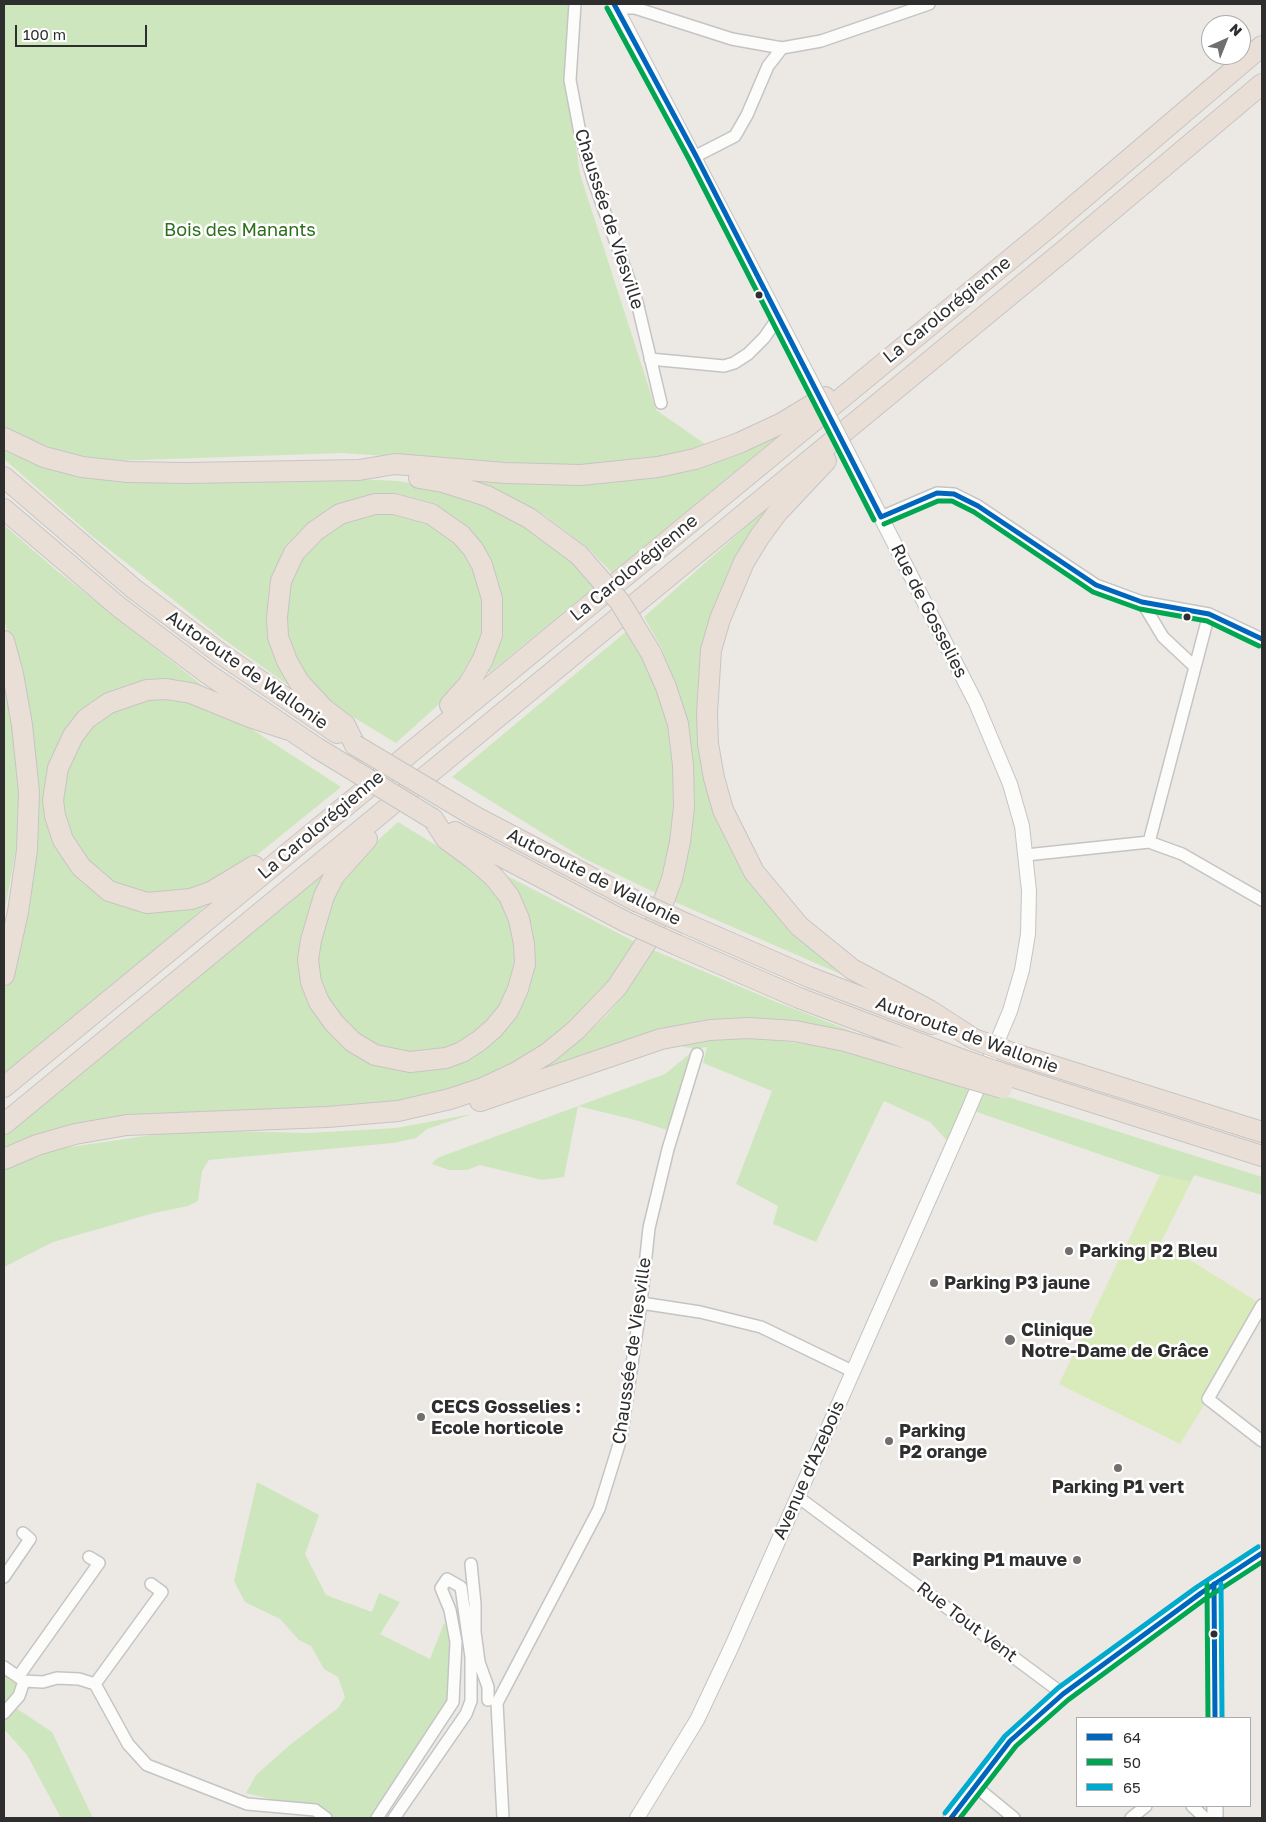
<!DOCTYPE html>
<html>
<head>
<meta charset="utf-8">
<style>
	body { margin:0 }
	#map { position:relative; width:1266px; height:1822px; overflow:hidden; background:#ece8e4; font-family:"Golos Text",sans-serif }
	canvas { display:block }
	.frame { position:absolute; inset:0; border:5px solid #2e2e2e; pointer-events:none }
	.legend { position:absolute; left:1076px; top:1717px; width:175px; height:90px; box-sizing:border-box; background:#fff; border:1px solid #ababab; margin:0; padding:6px 9px; list-style:none; font-size:15px; color:#2e2e2e }
	.legend li { display:flex; align-items:center; gap:10px; height:25px }
	.legend b { width:25px; border:1px solid #ababab }
	.north { position:absolute; left:1201px; top:15px; width:50px; height:50px; box-sizing:border-box; background:#fff; border:1px solid #ababab; border-radius:50%; rotate:44deg; font-size:14px; font-weight:700; line-height:20px; text-align:center; color:#2e2e2e }
	.north::after { content:''; display:block; margin:auto; width:18px; height:22px; background:#706f6e; clip-path:polygon(50% 0,100% 100%,50% 72%,0 100%) }
	.scale { position:absolute; left:15px; top:25px; width:132px; height:22px; box-sizing:border-box; border:2px solid #2e2e2e; border-top:0; padding-left:6px; font-size:15px; line-height:18px; white-space:nowrap; color:#2e2e2e; -webkit-text-stroke:4px #fff; paint-order:stroke }
</style>
</head>
<body>
<div id="map">
<canvas width="1266" height="1822"></canvas>
<div class="frame"></div>
<ul class="legend">
<li><b style="height:6px;background:#0065bd"></b>64</li>
<li><b style="height:6px;background:#00a651"></b>50</li>
<li><b style="height:6px;background:#00a9ce"></b>65</li>
</ul>
<div class="north">N</div>
<div class="scale">100 m</div>
</div>
<script>
const c = document.querySelector('canvas').getContext('2d');
c.lineJoin = 'round';
function fill(path, color) {
  c.fillStyle = color;
  c.fill(path, 'evenodd');
}
function toPath(rows) {
  const path = new Path2D();
  for (const r of rows) {
    path.moveTo(r[0], r[1]);
    for (let i = 2; i < r.length; i += 2) path.lineTo(r[i], r[i + 1]);
  }
  return path;
}
function trace(path, color, width, dash) {
  c.strokeStyle = color;
  c.lineWidth = width;
  c.lineCap = dash ? 'butt' : 'round';
  c.setLineDash(dash || []);
  c.stroke(path);
}
function drawText(font, color, halo, rows, align = 'center') {
  c.font = font + ' "Golos Text",sans-serif';
  c.lineWidth = 5;
  c.setLineDash([]);
  c.textBaseline = 'middle';
  c.strokeStyle = halo;
  c.fillStyle = color;
  for (const [text, x, y, turn = 0] of rows) {
    c.save();
    c.translate(x, y);
    c.rotate((+turn || 0) * Math.PI / 180);
    c.textAlign = isNaN(turn) ? turn : align;
    if (halo) c.strokeText(text, 0, 0);
    c.fillText(text, 0, 0);
    c.restore();
  }
}
const green = toPath([
	[4,4,570,4,566,75,580,174,656,410,708,446,679,455,589,467,537,467,343,453,112,461,65,453,14,433,4,426],
	[790,431,762,449,612,573,589,549,543,514,514,498,456,475,568,480],
	[4,445,48,465,399,481,442,490,483,503,552,541,596,586,489,673,487,670,497,642,502,617,501,596,458,521,356,501,274,582,301,694,219,636,92,536,4,459],
	[774,502,702,686,740,855,882,992,675,902,691,837,694,800,687,728,680,695,661,647,644,617],
	[381,511,406,513,442,528,475,564,487,617,480,652,447,697,396,743,338,708,312,684,297,662,287,640,285,593,300,557,333,525],
	[4,525,56,570,212,693,95,706,49,810,100,891,217,896,164,943,4,1074,4,991,28,896,11,642,4,620],
	[628,630,653,671,670,728,677,807,660,895,583,858,452,777],
	[4,681,18,756,19,791,18,839,4,914],
	[161,696,196,701,230,715,341,787,252,859,219,881,168,897,122,889,87,866,65,829,60,780,79,738,111,708],
	[398,822,437,846,448,850,478,873,498,895,508,913,515,938,513,979,494,1014,481,1029,464,1040,440,1050,413,1053,386,1049,360,1037,331,1007,322,991,317,952,337,886,364,853],
	[488,866,639,944,585,1014,506,1071,413,1101,292,1111,4,1150,4,1136,324,873,328,877,305,974,367,1056,473,1051,529,958],
	[653,950,774,1001,905,1052,766,1022,525,1080,578,1042,607,1015,626,992],
	[735,1035,869,1052,942,1073,959,1087,973,1089,950,1144,930,1122,884,1101,816,1242,773,1224,778,1206,736,1184,772,1091,703,1063,707,1047,695,1049,676,1045],
	[693,1051,667,1130,639,1121,578,1106,564,1177,542,1180,480,1165,467,1170,449,1170,432,1164,437,1158,665,1074],
	[982,1092,1002,1095,1262,1177,1262,1195,1194,1175,1191,1182,1160,1175,971,1110],
	[472,1114,427,1129,416,1138,393,1143,209,1160,202,1171,198,1201,188,1206,154,1213,53,1242,4,1267,4,1170,57,1149,186,1130,308,1133,396,1128],
	[257,1482,319,1515,305,1554,326,1595,372,1612,379,1593,400,1602,380,1634,430,1659,444,1623,454,1634,450,1707,370,1818,327,1818,315,1810,246,1793,256,1775,291,1744,338,1708,345,1697,338,1677,324,1669,311,1646,299,1640,280,1619,245,1602,234,1581],
	[4,1668,24,1681,16,1708,52,1732,93,1818,61,1818,27,1755,4,1729]
]);
const pitch = toPath([
	[1160,1175,1191,1182,1161,1242,1259,1303,1208,1399,1180,1444,1059,1384]
]);
const minor = toPath([
	[575,4,570,80,580,133,593,179,637,302,661,403],
	[617,8,635,8,732,39,782,48,821,41,929,4],
	[696,156,735,136,747,115,768,66,782,48],
	[650,359,724,366,734,363,748,354,764,338,778,318],
	[881,517,937,493,954,494,978,506,1096,585,1142,602,1209,614,1262,639],
	[1142,602,1163,637,1195,667],
	[1149,842,1209,614],
	[1026,855,1149,842,1182,854,1262,900],
	[641,1303,700,1312,761,1327,852,1371],
	[1262,1305,1208,1399,1262,1441],
	[798,1497,1063,1694],
	[471,1564,475,1604,475,1632,479,1662,488,1687,488,1700],
	[4,1577,30,1539,23,1533],
	[4,1667,24,1681,43,1682,57,1678,79,1679,95,1684],
	[18,1677,99,1563,89,1557],
	[95,1684,128,1744,147,1765,247,1804,315,1810,326,1818],
	[95,1684,162,1592,151,1584],
	[497,1703,599,1509,621,1438,641,1303,649,1228,668,1149,697,1054],
	[497,1703,503,1818],
	[4,1713,19,1696,24,1681],
	[975,1786,1014,1818],
	[1192,1806,1205,1818],
	[377,1818,453,1702,456,1642,450,1610,441,1588,447,1579,461,1587,471,1657,471,1701,466,1714,394,1818],
	[1131,1818,1146,1806]
]);
const tertiary = toPath([
	[614,4,804,368],
	[637,1818,697,1720,731,1648,968,1111,1010,1011,1022,970,1028,934,1029,891,1022,826,1010,784,976,703,868,492]
]);
const secondary = toPath([
	[1214,1584,1215,1718],
	[1215,1806,1215,1818],
	[951,1818,1010,1741,1063,1694,1201,1593,1262,1553]
]);
const motorway = toPath([
	[4,438,44,457,82,467,128,472,186,473,359,470,395,464,505,473,581,475,658,467,695,459,739,443,782,423,825,397],
	[826,461,777,513,760,536,744,562,720,619,711,650,707,713,708,744,714,778,723,810,754,872,799,926,852,969,929,1010,974,1039],
	[4,477,134,589,221,654,337,733],
	[419,478,443,482,487,496,529,518,579,555],
	[4,509,119,607,208,674,317,748],
	[4,641,13,674,22,725,29,792,27,850,18,912,4,975],
	[355,745,345,725,324,709,299,682,287,661,278,637,277,617,281,581,294,553,315,531,340,514,375,504,394,504,431,514,461,535,473,549,482,565,492,599,492,635,483,659,469,684,450,705],
	[474,816,636,901],
	[455,832,626,922],
	[367,839,334,876,324,896,311,940,308,960,311,982,319,1002,334,1023,353,1042,375,1055,410,1062,446,1058,462,1052,479,1041,494,1028,508,1011,518,989,525,964,524,944,519,919,509,896,494,877,472,858,446,839,433,819],
	[254,866,211,892,191,899,147,903,109,891,81,867,63,840,55,816,53,800,58,768,73,736,86,719,109,703,147,690,166,689,191,693,250,717,286,729],
	[687,924,809,977,932,1024],
	[677,945,799,998,966,1061],
	[1015,1054,1262,1132],
	[1007,1075,1262,1156],
	[4,1087,1047,229,1262,46],
	[480,1101,661,1039,710,1030,748,1028,795,1031,845,1041,961,1076],
	[4,1124,1067,248,1262,84],
	[4,1159,37,1145,75,1134,127,1125,327,1117,398,1111,450,1099,483,1088,517,1072,548,1053,576,1030,617,987,651,935,672,879,680,842,684,807,683,765,678,724,666,687,651,653]
]);
const tertiaryBridge = toPath([
	[804,368,868,492]
]);
const motorwayBridge = toPath([
	[579,555,620,602,651,653],
	[355,745,474,816],
	[317,748,433,819],
	[636,901,687,924],
	[626,922,677,945],
	[974,1039,1015,1054],
	[966,1061,1007,1075],
	[961,1076,1002,1088]
]);
const bus1 = toPath([
	[614,4,696,156,881,517],
	[881,517,937,493,954,494,978,506,1096,585,1142,602,1209,614,1262,639],
	[1214,1584,1215,1718],
	[951,1818,1010,1741,1063,1694,1201,1593,1262,1553]
]);
const bus2 = toPath([
	[607,8,689,159,874,520],
	[884,524,938,501,952,501,974,512,1093,592,1140,609,1207,621,1259,646],
	[1207,1584,1208,1718],
	[960,1818,1016,1746,1068,1700,1205,1599,1262,1562]
]);
const bus3 = toPath([
	[1221,1584,1222,1718],
	[945,1813,1005,1736,1058,1688,1197,1587,1258,1547]
]);
const markers = [
	[759,295,4.5,"#2e2e2e"],
	[1187,617,4.5,"#2e2e2e"],
	[1069,1251,5,"#706f6e"],
	[934,1283,5,"#706f6e"],
	[1010,1340,6,"#706f6e"],
	[421,1417,5,"#706f6e"],
	[889,1441,5,"#706f6e"],
	[1118,1468,5,"#706f6e"],
	[1077,1560,5,"#706f6e"],
	[1214,1634,4.5,"#2e2e2e"]
];
const streetNames = [
	["Chaussée de Viesville",609,219,72],
	["La Carolorégienne",947,310,-39],
	["La Carolorégienne",634,568,-39],
	["Rue de Gosselies",929,611,63],
	["Autoroute de Wallonie",247,670,35],
	["La Carolorégienne",321,825,-40],
	["Autoroute de Wallonie",594,877,27],
	["Autoroute de Wallonie",967,1035,20],
	["Chaussée de Viesville",632,1351,-82],
	["Avenue d'Azebois",809,1470,-66],
	["Rue Tout Vent",967,1622,37]
];
const parkNames = [
	["Bois des Manants",240,230]
];
const poiNames = [
	["Parking P2 Bleu",1079,1251],
	["Parking P3 jaune",944,1283],
	["Clinique",1021,1330],
	["Notre-Dame de Grâce",1021,1351],
	["CECS Gosselies :",431,1407],
	["Ecole horticole",431,1428],
	["Parking",899,1431],
	["P2 orange",899,1452],
	["Parking P1 vert",1118,1487,"center"],
	["Parking P1 mauve",1067,1560,"right"]
];
fill(green, '#cee6be');
fill(pitch, '#d9eabb');
trace(minor, '#c5c4c5', 14);
trace(tertiary, '#c5c4c5', 16);
trace(secondary, '#c5c4c5', 18);
trace(motorway, '#c6c5c4', 22);
trace(minor, '#fcfcfb', 11);
trace(tertiary, '#fcfcfb', 14);
trace(secondary, '#fcfcfb', 15);
trace(motorway, '#eadfd6', 20);
trace(tertiaryBridge, '#c5c4c5', 16, []);
trace(motorwayBridge, '#c6c5c4', 22, []);
trace(tertiaryBridge, '#fcfcfb', 14);
trace(motorwayBridge, '#eadfd6', 20);
trace(bus1, '#0065bd', 5);
trace(bus2, '#00a651', 5);
trace(bus3, '#00a9ce', 5);
for (const [x, y, r, color] of markers) {
  const dot = new Path2D();
  dot.arc(x, y, r, 0, 2 * Math.PI);
  c.fillStyle = color;
  c.fill(dot);
  trace(dot, '#fff', 2);
}
drawText('18px', '#2e2e2e', '#fff', streetNames);
drawText('18px', '#2c6e1b', '#fff', parkNames);
drawText('bold 18px', '#2e2e2e', '#fff', poiNames, 'left');
</script>
</body>
</html>
